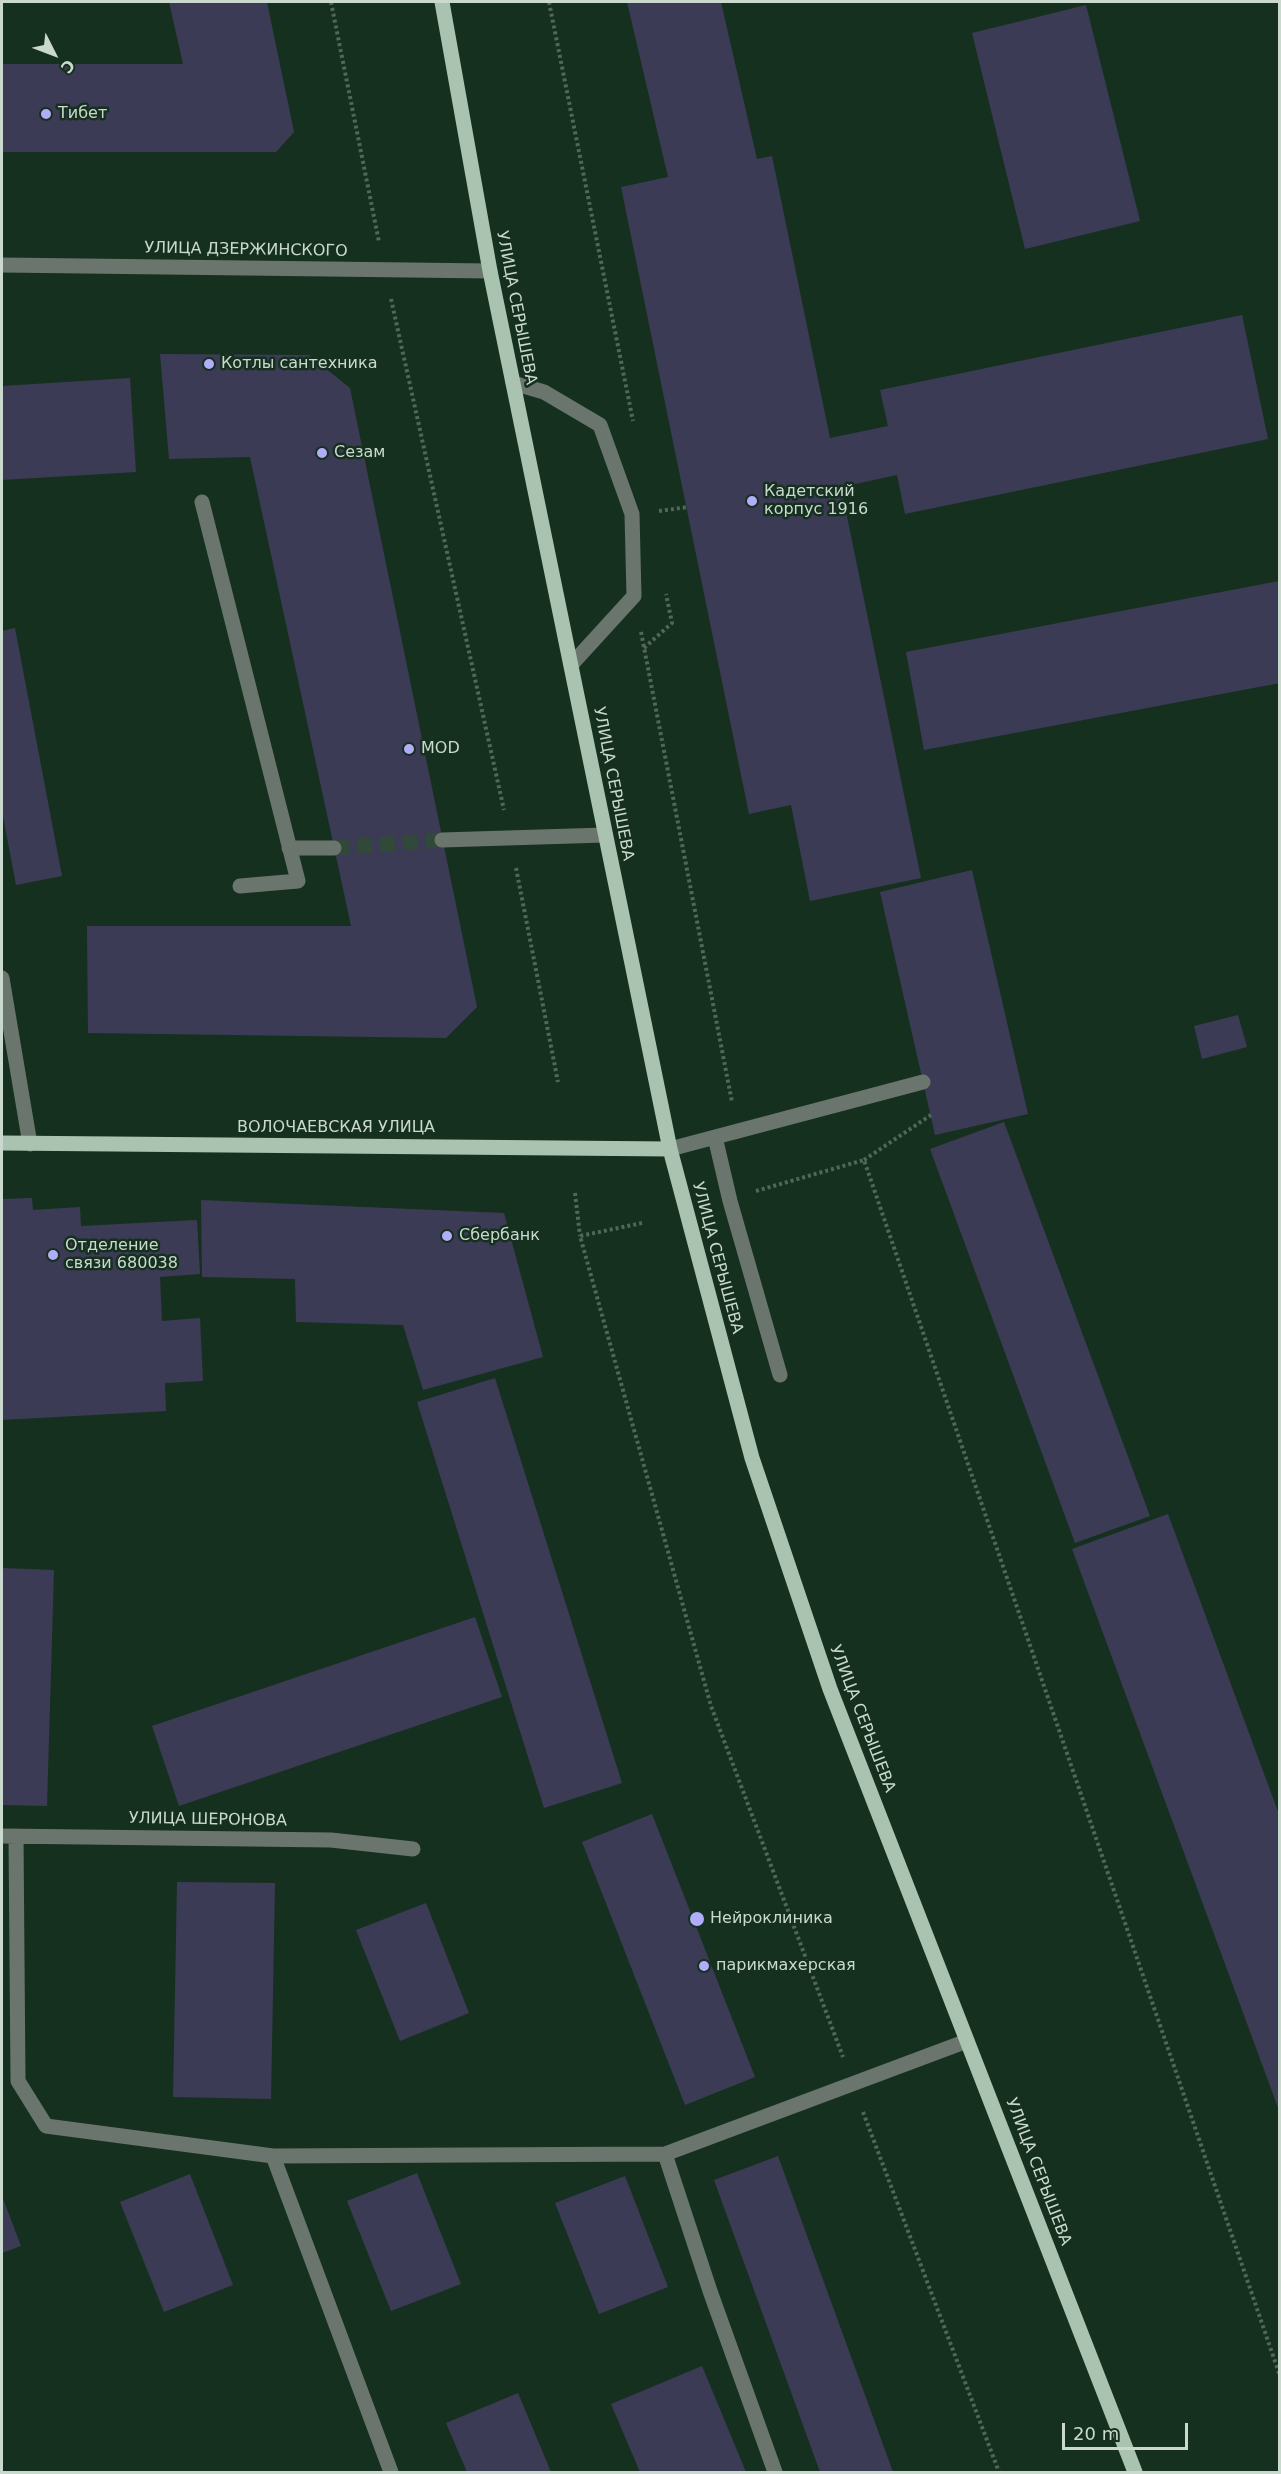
<!DOCTYPE html>
<html>
<head>
<meta charset="utf-8">
<style>
	body { margin:0 }
	#map { position:relative; width:1281px; height:2474px; overflow:hidden; background:#16301f; font-family:"DejaVu Sans",sans-serif }
	canvas { display:block }
	.frame { position:absolute; inset:0; border:3px solid #cad9ce; pointer-events:none }
	.north { position:absolute; left:24px; top:24px; width:60px; height:60px; -webkit-text-stroke:4px #16301f; paint-order:stroke; rotate:132deg; font-size:16px; font-weight:700; line-height:24px; text-align:center; color:#cad9ce }
	.north::after { content:''; display:block; margin:auto; width:21px; height:27px; background:#cad9ce; clip-path:polygon(50% 0,100% 100%,50% 72%,0 100%) }
	.scale { position:absolute; left:1062px; top:2423px; width:126px; height:27px; box-sizing:border-box; border:3px solid #cad9ce; border-top:0; padding-left:8px; font-size:18px; line-height:21px; white-space:nowrap; color:#cad9ce; -webkit-text-stroke:4px #16301f; paint-order:stroke }
</style>
</head>
<body>
<div id="map">
<canvas width="1281" height="2474"></canvas>
<div class="frame"></div>
<div class="north">С</div>
<div class="scale">20 m</div>
</div>
<script>
const c = document.querySelector('canvas').getContext('2d');
c.lineJoin = 'round';
function fill(path, color) {
  c.fillStyle = color;
  c.fill(path, 'evenodd');
}
function toPath(rows) {
  const path = new Path2D();
  for (const r of rows) {
    path.moveTo(r[0], r[1]);
    for (let i = 2; i < r.length; i += 2) path.lineTo(r[i], r[i + 1]);
  }
  return path;
}
function trace(path, color, width, dash) {
  c.strokeStyle = color;
  c.lineWidth = width;
  c.lineCap = dash ? 'butt' : 'round';
  c.setLineDash(dash || []);
  c.stroke(path);
}
function drawText(font, color, halo, rows, align = 'center') {
  c.font = font + ' "DejaVu Sans",sans-serif';
  c.lineWidth = 5;
  c.setLineDash([]);
  c.textBaseline = 'middle';
  c.strokeStyle = halo;
  c.fillStyle = color;
  for (const [text, x, y, turn = 0] of rows) {
    c.save();
    c.translate(x, y);
    c.rotate((+turn || 0) * Math.PI / 180);
    c.textAlign = isNaN(turn) ? turn : align;
    if (halo) c.strokeText(text, 0, 0);
    c.fillText(text, 0, 0);
    c.restore();
  }
}
const building = toPath([
	[169,2,267,2,294,132,276,152,2,152,2,64,183,64],
	[627,2,721,2,757,159,772,156,830,438,888,426,880,390,1242,315,1268,439,905,514,897,475,841,487,921,878,810,901,791,805,749,814,621,187,668,177],
	[1086,5,1140,221,1025,249,972,33],
	[160,354,309,355,350,388,477,1007,446,1038,88,1033,87,926,351,926,250,457,169,459],
	[130,378,136,472,2,480,2,386],
	[1279,581,1280,683,924,750,906,652],
	[15,628,62,876,16,885,2,811,2,631],
	[972,870,1028,1114,935,1135,880,892],
	[1238,1015,1247,1047,1202,1059,1194,1026],
	[1004,1122,1150,1516,1075,1543,930,1149],
	[32,1198,33,1210,80,1207,81,1226,197,1220,200,1274,160,1277,162,1321,200,1318,203,1381,165,1383,166,1411,2,1420,2,1199],
	[201,1200,504,1213,543,1357,423,1390,403,1325,296,1322,295,1279,202,1277],
	[495,1378,622,1783,544,1808,417,1402],
	[1168,1514,1280,1817,1280,2113,1072,1549],
	[2,1568,54,1570,47,1806,2,1805],
	[475,1617,502,1697,179,1806,152,1726],
	[652,1814,755,2077,685,2105,582,1842],
	[177,1882,275,1883,271,2099,173,2097],
	[426,1903,469,2013,400,2041,356,1930],
	[778,2156,893,2472,820,2472,714,2180],
	[417,2173,461,2284,391,2311,347,2201],
	[190,2174,233,2285,164,2312,120,2202],
	[625,2176,668,2287,599,2314,555,2203],
	[2,2196,21,2246,2,2253],
	[702,2366,746,2472,640,2472,611,2404],
	[518,2393,551,2472,467,2472,446,2423]
]);
const minorTunnel = toPath([
	[334,848,442,840]
]);
const path = toPath([
	[331,2,379,242],
	[549,2,633,421],
	[391,299,504,810],
	[659,511,688,507],
	[641,632,732,1102],
	[644,648,672,623,666,594],
	[516,868,558,1082],
	[864,1160,931,1115],
	[756,1191,864,1160,1280,2376],
	[575,1193,580,1236],
	[642,1223,580,1236,711,1706,843,2057],
	[863,2112,999,2472]
]);
const minor = toPath([
	[2,265,490,271],
	[513,383,544,392,600,425,632,514,634,596,571,665],
	[202,502,298,881,240,886],
	[442,840,605,835],
	[289,848,334,848],
	[2,978,30,1144],
	[715,1137,730,1201,780,1375],
	[670,1149,923,1082],
	[2,1836,331,1840,413,1849],
	[16,1836,18,2081,46,2126,273,2156],
	[391,2472,273,2156,665,2154],
	[775,2472,710,2291,665,2154,967,2041]
]);
const major = toPath([
	[442,2,490,271,670,1149,752,1458,830,1689,1135,2472],
	[2,1143,670,1149]
]);
const markers = [
	[46,114,6,"#b1adfa"],
	[209,364,6,"#b1adfa"],
	[322,453,6,"#b1adfa"],
	[752,501,6,"#b1adfa"],
	[409,749,6,"#b1adfa"],
	[447,1236,6,"#b1adfa"],
	[53,1255,6,"#b1adfa"],
	[697,1919,8,"#b1adfa"],
	[704,1966,6,"#b1adfa"]
];
const poiNames = [
	["Тибет",58,114],
	["Котлы сантехника",221,364],
	["Сезам",334,453],
	["Кадетский",764,492],
	["корпус 1916",764,510],
	["MOD",421,749],
	["Сбербанк",459,1236],
	["Отделение",65,1246],
	["связи 680038",65,1264],
	["Нейроклиника",710,1919],
	["парикмахерская",716,1966]
];
const streetNames = [
	["УЛИЦА ДЗЕРЖИНСКОГО",246,250,1],
	["УЛИЦА СЕРЫШЕВА",516,308,79],
	["УЛИЦА СЕРЫШЕВА",613,784,79],
	["ВОЛОЧАЕВСКАЯ УЛИЦА",336,1128],
	["УЛИЦА СЕРЫШЕВА",717,1258,75],
	["УЛИЦА СЕРЫШЕВА",862,1719,69],
	["УЛИЦА ШЕРОНОВА",208,1820,1],
	["УЛИЦА СЕРЫШЕВА",1038,2172,69]
];
fill(building, '#3c3b55');
trace(minorTunnel, '#314939', 15, [15, 8]);
trace(path, '#516758', 4, [3, 3]);
trace(minor, '#6a766d', 15);
trace(major, '#aac3b0', 15);
for (const [x, y, r, color] of markers) {
  const dot = new Path2D();
  dot.arc(x, y, r, 0, 2 * Math.PI);
  c.fillStyle = color;
  c.fill(dot);
  trace(dot, '#16301f', 2);
}
drawText('16px', '#cad9ce', '#16301f', poiNames, 'left');
drawText('16px', '#cad9ce', '#16301f', streetNames);
</script>
</body>
</html>
